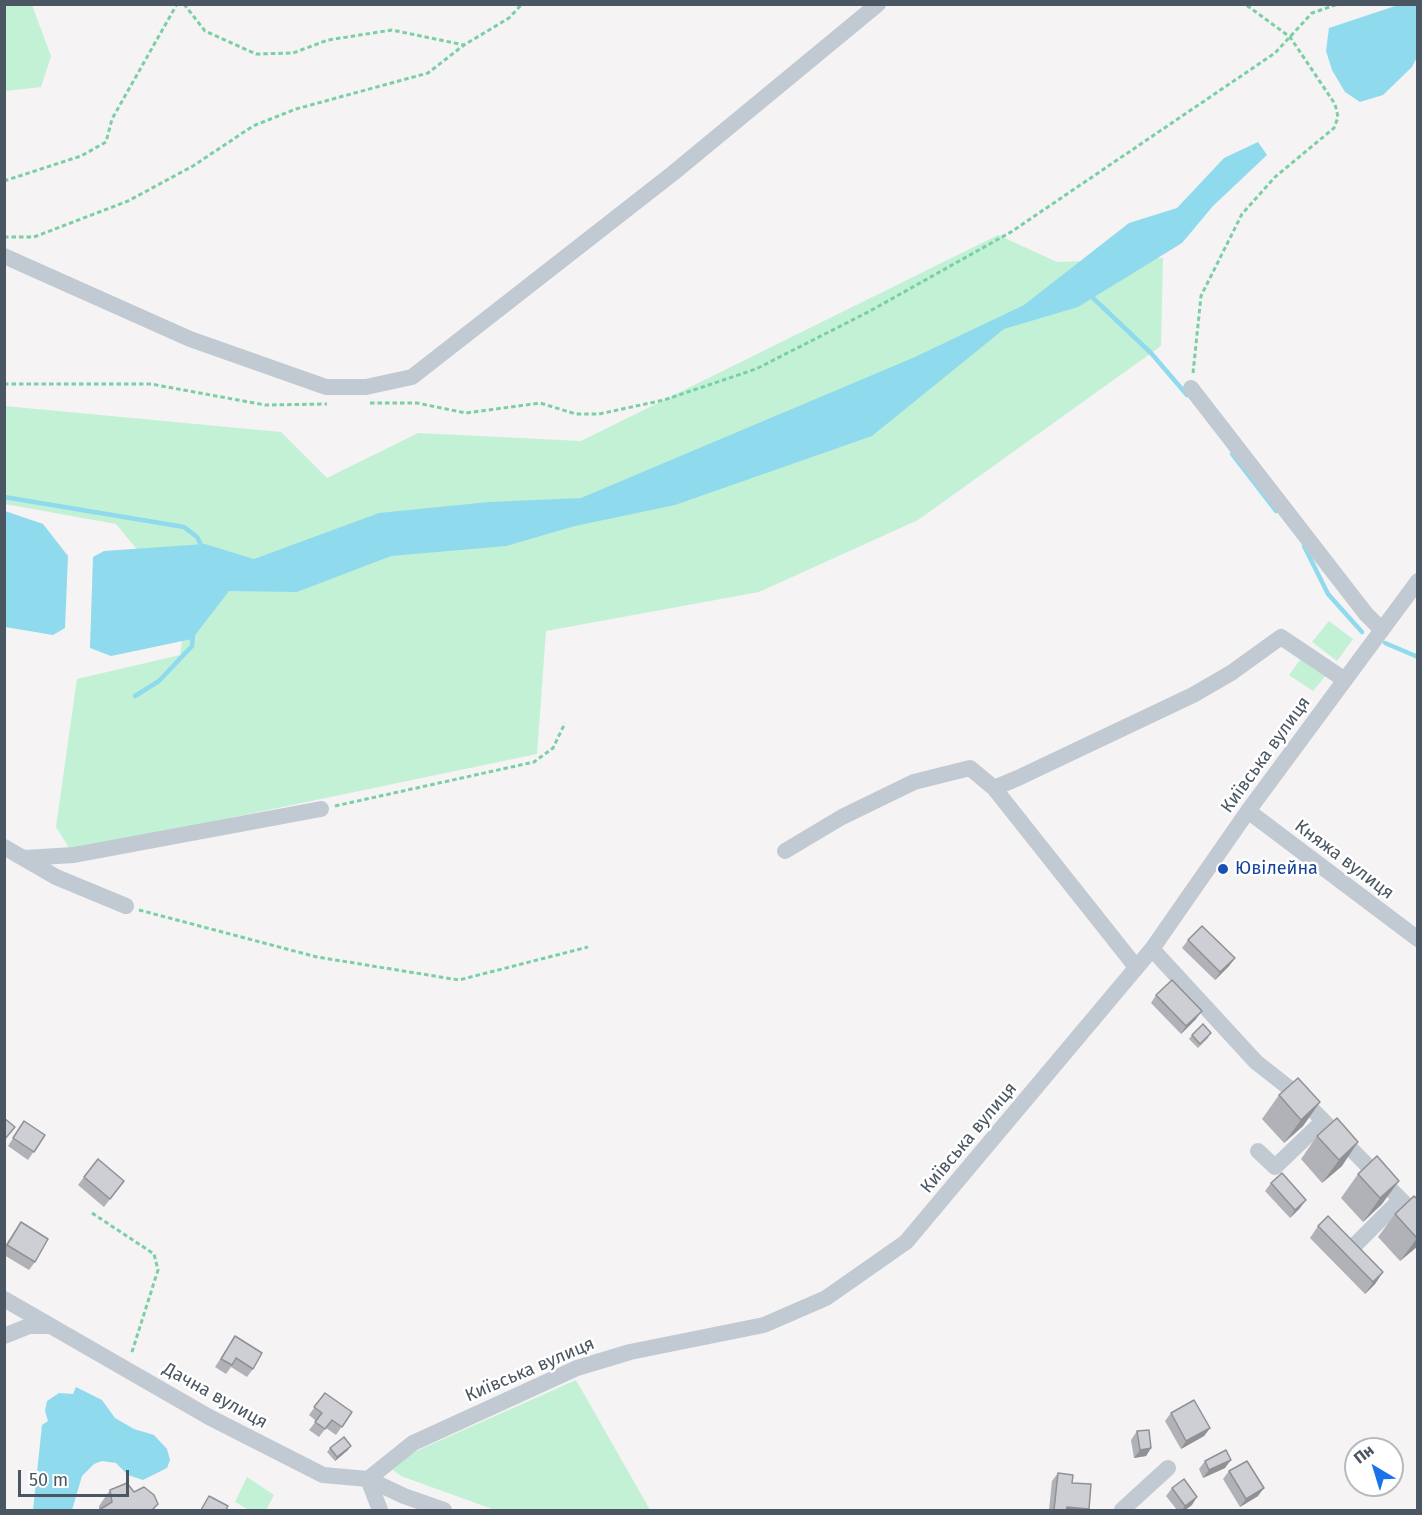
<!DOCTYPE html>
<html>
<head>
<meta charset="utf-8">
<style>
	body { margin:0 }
	#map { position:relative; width:1422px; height:1515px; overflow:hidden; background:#f5f3f3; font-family:"Fira Sans",sans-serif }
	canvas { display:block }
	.frame { position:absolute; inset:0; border:6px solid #4a5661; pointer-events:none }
	.north { position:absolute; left:1344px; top:1437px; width:60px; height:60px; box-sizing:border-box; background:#fff; border:2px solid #b7bbc0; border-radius:50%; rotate:322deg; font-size:16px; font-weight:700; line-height:24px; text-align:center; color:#4a5661 }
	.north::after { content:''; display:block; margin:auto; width:21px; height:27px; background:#1a73e8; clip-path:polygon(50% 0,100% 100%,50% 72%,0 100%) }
	.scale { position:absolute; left:18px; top:1470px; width:111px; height:27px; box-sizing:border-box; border:3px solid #4a5661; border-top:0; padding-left:8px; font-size:18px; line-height:21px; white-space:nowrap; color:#4a5661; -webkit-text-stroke:4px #fff; paint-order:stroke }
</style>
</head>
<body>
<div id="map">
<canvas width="1422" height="1515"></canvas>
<div class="frame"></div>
<div class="north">Пн</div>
<div class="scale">50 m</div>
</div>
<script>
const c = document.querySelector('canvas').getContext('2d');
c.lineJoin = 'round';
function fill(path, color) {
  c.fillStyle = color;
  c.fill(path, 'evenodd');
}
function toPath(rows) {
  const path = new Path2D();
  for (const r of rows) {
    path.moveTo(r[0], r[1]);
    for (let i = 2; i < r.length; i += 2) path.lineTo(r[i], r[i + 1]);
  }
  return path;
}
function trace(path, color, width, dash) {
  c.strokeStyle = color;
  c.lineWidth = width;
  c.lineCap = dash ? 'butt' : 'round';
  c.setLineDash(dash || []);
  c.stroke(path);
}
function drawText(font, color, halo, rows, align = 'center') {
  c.font = font + ' "Fira Sans",sans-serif';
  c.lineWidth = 5;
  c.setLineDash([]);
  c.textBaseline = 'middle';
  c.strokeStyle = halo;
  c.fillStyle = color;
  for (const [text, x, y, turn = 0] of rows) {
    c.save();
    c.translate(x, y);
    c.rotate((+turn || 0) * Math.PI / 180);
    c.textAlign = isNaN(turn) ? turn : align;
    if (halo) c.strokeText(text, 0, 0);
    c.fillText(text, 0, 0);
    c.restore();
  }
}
const green = toPath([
	[4,5,32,5,51,56,41,87,5,91],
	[998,235,1057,262,1163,258,1161,346,918,520,759,592,546,631,537,754,71,851,56,827,77,679,180,655,187,610,116,524,5,504,4,406,281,432,327,478,418,433,581,441],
	[1329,621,1353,639,1337,661,1312,642],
	[1303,656,1328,673,1313,691,1289,675],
	[576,1380,650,1510,495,1510,401,1476,393,1470,394,1461],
	[247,1477,274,1495,266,1510,249,1510,235,1502]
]);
const water = toPath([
	[1398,5,1417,5,1417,57,1412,67,1383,95,1360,102,1345,92,1332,70,1326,51,1329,28],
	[1258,142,1267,155,1213,206,1182,243,1078,307,1004,329,872,436,675,505,575,526,506,546,391,556,297,592,229,591,192,639,111,656,90,648,93,557,104,551,205,544,254,559,379,513,489,502,581,498,915,357,1024,305,1129,223,1177,208,1224,158],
	[5,511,43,524,68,556,65,628,53,635,5,627],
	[76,1387,102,1400,115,1418,134,1429,154,1435,167,1449,170,1460,167,1468,143,1480,128,1475,116,1463,102,1461,94,1464,82,1476,72,1510,33,1510,42,1425,48,1421,45,1411,47,1401,59,1393,73,1394]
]);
const stream = toPath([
	[1093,298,1151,353,1187,395],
	[1232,454,1276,511],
	[4,497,184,527,197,537,203,549],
	[1304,546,1328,594,1362,632],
	[1385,643,1418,657],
	[135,696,159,681,192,646,193,634]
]);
const path = toPath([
	[184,4,205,31,256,54,293,53,328,40,392,30,464,45],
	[4,181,81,156,106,142,112,119,177,4],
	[4,237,34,237,128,201,193,166,253,126,296,109,428,73,464,45,509,18,522,4],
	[1193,373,1201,296,1242,214,1275,177,1334,128,1338,117,1335,104,1290,37,1245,4],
	[4,384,151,384,265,405,327,404],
	[370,403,417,403,466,413,540,403,576,414,599,414,664,400,756,369,870,311,1011,232,1275,53,1312,13,1338,4],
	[335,806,534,762,553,748,565,723],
	[139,910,317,957,459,980,588,947],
	[92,1213,154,1254,158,1270,131,1355]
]);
const minor = toPath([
	[4,256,190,339,326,387,366,387,412,377,672,174,878,4],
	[1191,388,1366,614,1382,630],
	[994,788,1136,967],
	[1248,811,1418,939],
	[4,847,56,877,126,906],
	[785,851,842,817,914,782,970,768,994,788,1018,778,1193,695,1231,673,1281,637,1345,680],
	[24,858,74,855,321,809],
	[1152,949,1256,1062,1298,1095,1418,1217],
	[1258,1151,1275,1167,1323,1121],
	[1342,1241,1350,1250,1400,1200],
	[4,1299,209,1417,323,1475,368,1479,404,1496,444,1510],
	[4,1336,29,1326,49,1326],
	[368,1479,413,1443,577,1368,630,1352,764,1325,826,1298,906,1242,1152,949,1248,811,1418,581],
	[368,1479,380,1510],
	[1122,1510,1168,1468]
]);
const wall = toPath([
	[1188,940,1235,958,1229,966,1215,980,1182,948],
	[1156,995,1196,1019,1181,1034,1151,1003],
	[1192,1035,1209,1037,1198,1048,1189,1039],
	[1279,1095,1320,1102,1303,1126,1284,1143,1262,1119],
	[1337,1118,1342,1166,1322,1183,1301,1159,1317,1136],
	[24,1121,45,1135,28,1160,8,1146],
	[1377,1156,1382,1204,1363,1222,1341,1198,1358,1174],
	[84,1177,124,1181,104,1207,78,1185],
	[1271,1183,1300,1208,1290,1218,1265,1191],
	[1418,1200,1418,1246,1400,1261,1378,1237,1395,1214],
	[21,1222,35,1262,29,1270,4,1255,4,1247],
	[1318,1226,1383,1272,1375,1284,1365,1294,1310,1238],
	[235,1336,253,1369,247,1377,231,1367,226,1374,215,1367],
	[325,1393,352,1412,336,1435,326,1428,319,1437,309,1430,316,1421,309,1415],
	[1171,1413,1210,1428,1204,1436,1181,1449,1165,1421],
	[1137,1431,1151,1448,1146,1456,1134,1458,1131,1440],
	[330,1448,348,1450,335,1461,327,1452],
	[1205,1461,1225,1468,1203,1478,1199,1469],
	[1229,1471,1258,1496,1240,1507,1223,1479],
	[1058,1473,1072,1483,1089,1509,1088,1510,1049,1510,1052,1481],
	[1172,1488,1192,1505,1185,1510,1177,1510,1166,1496],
	[110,1490,134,1492,158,1504,153,1510,98,1510,99,1509,99,1506]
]);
const shadedWall = toPath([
	[1235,958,1229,966,1215,980,1220,972],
	[1202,1011,1196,1019,1181,1034,1186,1026],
	[1320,1102,1303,1126,1284,1143,1301,1120],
	[1358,1142,1342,1166,1322,1183,1339,1160],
	[1399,1181,1382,1204,1363,1222,1380,1198],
	[1306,1200,1300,1208,1290,1218,1295,1210],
	[1418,1237,1418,1246,1400,1261],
	[1383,1272,1375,1284,1365,1294,1373,1282],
	[1210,1428,1204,1436,1181,1449,1186,1441],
	[351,1446,348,1450,335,1461,337,1457],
	[1151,1448,1146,1456,1134,1458,1140,1450],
	[1231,1460,1225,1468,1203,1478,1209,1470],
	[1264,1488,1258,1496,1240,1507,1246,1499],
	[1197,1497,1192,1505,1185,1510,1182,1510,1185,1506],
	[1067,1507,1089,1509,1088,1510,1064,1510]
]);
const building = toPath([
	[1202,926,1235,958,1220,972,1188,940,1202,926],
	[1172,980,1202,1011,1186,1026,1156,995,1172,980],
	[1203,1024,1211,1033,1200,1044,1192,1035,1203,1024],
	[1298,1078,1320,1102,1301,1120,1279,1095,1298,1078],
	[4,1118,15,1127,4,1140,4,1118],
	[1337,1118,1358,1142,1339,1160,1317,1136,1337,1118],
	[24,1121,45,1135,34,1152,13,1138,24,1121],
	[1377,1156,1399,1181,1380,1198,1358,1174,1377,1156],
	[98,1159,124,1181,110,1199,84,1177,98,1159],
	[1282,1173,1306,1200,1295,1210,1271,1183,1282,1173],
	[1414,1196,1418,1200,1417,1238,1395,1214,1414,1196],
	[1328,1216,1383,1272,1373,1282,1318,1226,1328,1216],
	[21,1222,48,1239,35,1262,7,1245,21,1222],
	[235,1336,262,1353,253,1369,236,1358,232,1365,221,1359,235,1336],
	[325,1393,352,1412,342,1427,332,1420,325,1429,315,1422,322,1413,314,1407,325,1393],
	[1194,1400,1210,1428,1186,1441,1171,1413,1194,1400],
	[1149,1430,1151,1448,1140,1450,1137,1431,1149,1430],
	[344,1437,351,1446,337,1457,330,1448,344,1437],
	[1226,1450,1231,1460,1209,1470,1205,1461,1226,1450],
	[1247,1461,1264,1488,1246,1499,1229,1471,1247,1461],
	[1058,1473,1073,1475,1072,1483,1091,1484,1089,1509,1067,1507,1066,1510,1054,1510,1058,1473],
	[1184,1479,1197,1497,1185,1506,1172,1488,1184,1479],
	[127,1483,134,1492,144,1487,154,1495,158,1504,152,1510,99,1510,112,1502,110,1490,127,1483],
	[209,1496,228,1506,226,1510,201,1510,209,1496]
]);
const markers = [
	[1223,869,6,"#1a4fb4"]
];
const streetNames = [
	["Київська вулиця",1266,755,-54],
	["Княжа вулиця",1344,860,37],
	["Київська вулиця",969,1138,-50],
	["Київська вулиця",530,1370,-23],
	["Дачна вулиця",215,1396,29]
];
const transitNames = [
	["Ювілейна",1235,869]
];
fill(green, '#c3f1d5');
fill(water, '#90daee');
trace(stream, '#90daee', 4.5);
trace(path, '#7ad0a6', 3, [4.5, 3]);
trace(minor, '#c1cad2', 16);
fill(wall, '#b0b2b7');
fill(shadedWall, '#909195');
fill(building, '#cdcfd5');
trace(building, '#909195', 1.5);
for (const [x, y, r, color] of markers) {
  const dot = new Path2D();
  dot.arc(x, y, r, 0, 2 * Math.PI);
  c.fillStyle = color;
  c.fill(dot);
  trace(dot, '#fff', 2);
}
drawText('18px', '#4a5661', '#fff', streetNames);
drawText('18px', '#164399', '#fff', transitNames, 'left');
</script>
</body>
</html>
